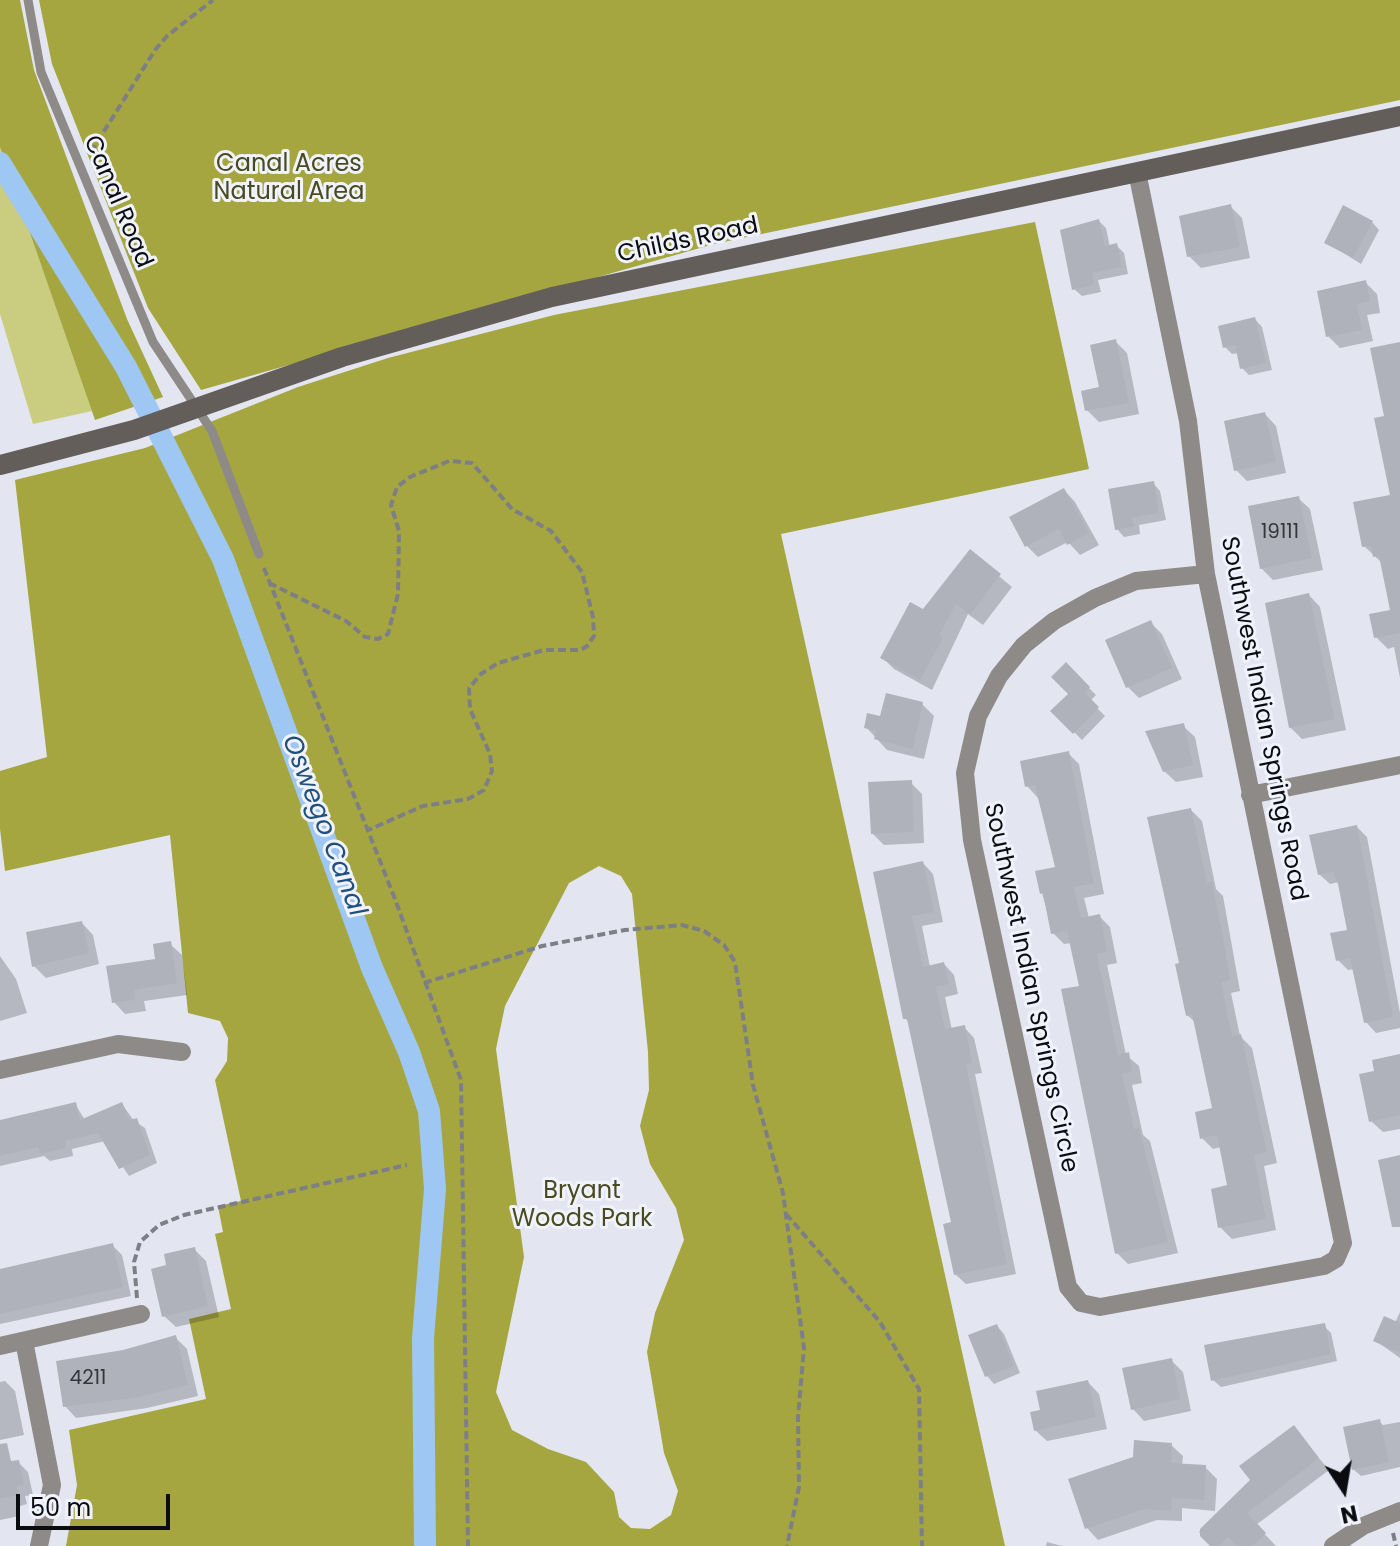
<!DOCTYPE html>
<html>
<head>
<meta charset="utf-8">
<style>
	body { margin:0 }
	#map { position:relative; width:1400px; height:1546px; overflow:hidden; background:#e3e6f0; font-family:Poppins,sans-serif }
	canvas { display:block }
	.north { position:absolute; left:1304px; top:1450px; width:80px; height:80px; -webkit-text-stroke:6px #f0f3fd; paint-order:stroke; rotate:168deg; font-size:22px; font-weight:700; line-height:32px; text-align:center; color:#0b0c10 }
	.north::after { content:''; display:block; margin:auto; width:28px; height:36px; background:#0b0c10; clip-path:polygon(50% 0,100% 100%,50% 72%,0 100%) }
	.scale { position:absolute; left:16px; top:1494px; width:154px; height:36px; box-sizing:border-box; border:4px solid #0b0c10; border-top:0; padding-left:10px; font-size:24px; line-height:28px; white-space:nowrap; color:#0b0c10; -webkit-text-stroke:6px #f0f3fd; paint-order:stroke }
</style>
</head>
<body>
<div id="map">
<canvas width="1400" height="1546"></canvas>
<div class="north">N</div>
<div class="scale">50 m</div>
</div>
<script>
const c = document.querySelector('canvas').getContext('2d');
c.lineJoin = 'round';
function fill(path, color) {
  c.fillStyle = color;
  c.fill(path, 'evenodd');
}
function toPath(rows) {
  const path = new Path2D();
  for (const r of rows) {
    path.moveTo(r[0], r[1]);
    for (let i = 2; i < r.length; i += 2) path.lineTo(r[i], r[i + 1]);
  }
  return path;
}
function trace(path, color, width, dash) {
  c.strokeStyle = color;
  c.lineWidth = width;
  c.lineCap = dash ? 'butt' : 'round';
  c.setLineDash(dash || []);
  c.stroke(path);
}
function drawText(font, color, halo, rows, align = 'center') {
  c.font = font + ' Poppins,sans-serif';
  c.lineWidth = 6;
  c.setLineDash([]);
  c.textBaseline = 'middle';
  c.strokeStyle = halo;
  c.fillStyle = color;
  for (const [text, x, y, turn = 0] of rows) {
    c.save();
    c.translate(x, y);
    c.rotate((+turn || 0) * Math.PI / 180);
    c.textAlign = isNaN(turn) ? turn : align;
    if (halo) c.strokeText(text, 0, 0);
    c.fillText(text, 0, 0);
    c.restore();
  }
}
const green = toPath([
	[0,147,92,411,33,424,0,314]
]);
const forest = toPath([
	[0,0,20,0,34,70,127,319,163,397,95,420,0,147],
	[39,0,1400,0,1400,100,714,244,201,390,148,308,52,64],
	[1035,222,1089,469,781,534,1005,1546,66,1546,77,1485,69,1430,206,1399,189,1319,231,1309,215,1234,223,1232,218,1206,241,1201,215,1080,227,1061,228,1038,220,1021,188,1013,170,835,5,871,0,829,0,771,47,757,15,480,145,448,298,387,388,358,554,315],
	[599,866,621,876,632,894,648,1052,649,1090,640,1126,650,1164,676,1208,684,1240,655,1313,647,1352,664,1453,678,1491,671,1515,650,1529,631,1528,619,1517,614,1492,586,1462,548,1449,512,1430,496,1392,524,1257,496,1049,505,1006,569,883]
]);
const shadow = toPath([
	[1230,206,1242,218,1250,258,1201,268,1189,256],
	[1099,221,1106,228,1110,247,1116,245,1124,253,1128,274,1098,280,1101,292,1082,296,1074,289],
	[1372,222,1379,230,1361,264,1326,242],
	[1365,282,1377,294,1380,313,1367,315,1373,341,1340,348,1328,336],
	[1255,319,1262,327,1272,370,1249,375,1242,368,1239,353,1232,354,1225,347],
	[1115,341,1127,353,1139,414,1099,422,1087,410,1102,389],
	[1265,414,1276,426,1286,473,1247,481,1236,470],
	[1153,483,1160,491,1166,520,1139,525,1140,534,1124,537,1117,529],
	[1064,490,1075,502,1099,545,1080,555,1068,542,1038,557,1027,546],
	[1400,495,1400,678,1394,647,1388,649,1376,637,1392,612,1382,563,1364,546],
	[1298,498,1310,509,1323,570,1273,580,1261,568],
	[970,552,1012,587,983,625,968,614,932,690,894,669,882,657,924,612],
	[1309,595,1320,607,1346,730,1302,739,1290,727],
	[1150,622,1162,634,1182,679,1139,698,1128,687],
	[1066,665,1096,695,1090,701,1105,716,1082,740,1053,711,1070,694],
	[922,704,934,716,924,759,887,750,866,727],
	[1183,726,1195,737,1203,777,1176,782,1164,771],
	[1068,753,1079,764,1104,894,1084,898,1089,918,1099,916,1110,927,1117,963,1107,965,1126,1055,1139,1066,1142,1083,1132,1085,1143,1135,1150,1141,1178,1253,1128,1264,1117,1253,1082,987,1072,943,1064,944,1053,933,1042,893,1058,868,1038,798,1027,786],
	[911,783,922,794,924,843,884,845,872,833],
	[1191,810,1202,821,1216,889,1223,896,1240,991,1231,993,1240,1036,1252,1048,1277,1163,1264,1166,1276,1230,1232,1239,1220,1227,1230,1187,1221,1147,1213,1149,1202,1138,1214,1110,1196,1023,1187,1015,1182,964],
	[1357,827,1367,837,1400,1013,1400,1028,1376,1033,1366,1022,1355,969,1348,970,1338,960,1350,932,1339,882,1330,884,1319,874],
	[923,863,933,874,943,922,922,926,930,967,944,964,954,975,958,994,945,997,952,1030,964,1027,974,1038,982,1073,975,1074,1016,1274,966,1284,955,1274,953,1224,910,1024,905,1018,875,873],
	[82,923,93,935,99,964,46,978,34,966],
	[170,944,182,955,187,995,144,1001,146,1011,125,1014,114,1002],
	[0,956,16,979,27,1013,0,1021],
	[1400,1056,1400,1129,1383,1132,1371,1121,1377,1073],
	[75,1104,85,1120,122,1104,134,1121,145,1128,157,1163,129,1176,105,1141,72,1149,73,1156,50,1161,44,1156,0,1166,0,1122],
	[112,1245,122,1255,131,1296,0,1324,0,1271],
	[194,1249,206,1261,219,1317,176,1327,164,1316],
	[1400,1312,1400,1358,1376,1341,1395,1323],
	[997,1326,1004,1334,1020,1373,994,1384,987,1376],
	[1324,1326,1331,1333,1337,1361,1221,1387,1213,1380],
	[175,1337,187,1349,198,1396,147,1408,76,1418,65,1406,124,1352],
	[1171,1360,1183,1372,1191,1411,1144,1421,1133,1409],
	[5,1381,15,1391,24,1435,0,1440,0,1382],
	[1088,1382,1099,1394,1107,1429,1047,1441,1035,1430,1042,1411],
	[1380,1422,1383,1425,1400,1422,1400,1467,1361,1476,1353,1469],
	[1293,1427,1329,1470,1256,1525,1276,1546,1212,1546,1199,1532,1253,1480],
	[1171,1445,1183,1456,1182,1466,1205,1467,1217,1479,1215,1511,1182,1508,1182,1521,1157,1520,1098,1540,1087,1528],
	[18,1462,28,1472,33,1495,25,1496,27,1504,17,1507,20,1516,0,1520,0,1466],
	[1047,1542,1062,1546,1046,1546]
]);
const canal = toPath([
	[0,163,126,367,223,559,372,968,409,1052,429,1111,435,1189,423,1338,425,1546]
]);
const building = toPath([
	[1231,204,1240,247,1187,257,1179,216],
	[1343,205,1373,221,1353,258,1324,243],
	[1099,219,1105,246,1117,243,1122,267,1092,273,1094,285,1072,290,1060,230],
	[1366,280,1370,301,1357,304,1362,330,1326,337,1317,291],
	[1255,317,1266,363,1240,369,1235,345,1223,348,1218,326],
	[1116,339,1129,403,1085,411,1081,391,1099,387,1090,345],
	[1400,342,1400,633,1374,638,1369,614,1390,610,1379,556,1373,557,1371,546,1362,547,1353,502,1390,495,1374,418,1384,416,1370,348],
	[1265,412,1276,462,1234,471,1224,421],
	[1154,481,1159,513,1132,518,1134,527,1115,530,1108,489],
	[1064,488,1089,533,1067,545,1059,529,1025,547,1009,517],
	[1299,496,1312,558,1260,569,1248,506],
	[970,549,1001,574,970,615,956,604,939,635,943,638,920,680,880,658,910,602,923,609],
	[1309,593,1335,719,1289,728,1265,603],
	[1151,620,1172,668,1126,688,1105,640],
	[1066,662,1090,687,1085,693,1099,707,1073,734,1050,711,1068,694,1051,677],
	[886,693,923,702,913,749,874,739,876,731,864,728,867,713,880,716],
	[1184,723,1193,765,1163,772,1145,731],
	[1069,751,1094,883,1074,887,1081,918,1100,914,1107,952,1097,954,1118,1055,1129,1052,1132,1072,1122,1074,1134,1129,1139,1128,1168,1242,1115,1254,1061,989,1079,986,1067,931,1051,934,1043,893,1040,894,1035,871,1055,867,1035,785,1025,787,1020,761],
	[912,780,914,832,871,834,868,782],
	[1191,808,1207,883,1212,882,1223,937,1230,980,1221,982,1232,1036,1241,1034,1267,1152,1254,1155,1266,1219,1218,1228,1211,1189,1227,1185,1217,1135,1200,1139,1195,1112,1212,1108,1192,1014,1186,1016,1175,964,1179,963,1147,817],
	[1357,825,1393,1017,1364,1023,1350,958,1336,961,1330,933,1347,930,1338,884,1333,872,1318,875,1309,835],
	[923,861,934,912,912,916,923,967,944,962,949,984,936,987,945,1029,965,1025,972,1063,966,1064,1007,1264,954,1275,943,1224,951,1222,907,1019,903,1019,873,872],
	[82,921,89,953,32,967,26,932],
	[171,941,177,983,134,990,135,1000,112,1003,106,966,155,959,153,944],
	[1400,1054,1400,1115,1369,1122,1359,1074,1374,1071,1372,1060],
	[76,1102,80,1120,122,1102,130,1120,137,1118,150,1155,119,1169,98,1133,65,1141,66,1148,40,1154,38,1147,0,1156,0,1120],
	[1400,1155,1400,1227,1392,1227,1378,1160],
	[113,1243,123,1287,0,1314,0,1269],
	[195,1247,208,1306,162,1317,151,1269,166,1265,164,1254],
	[1384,1316,1400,1323,1400,1353,1373,1341],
	[1325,1323,1331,1354,1211,1381,1204,1345],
	[997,1324,1014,1366,985,1377,968,1335],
	[176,1335,188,1385,134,1398,63,1407,56,1361,123,1350],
	[1172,1358,1180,1399,1131,1410,1122,1368],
	[1088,1380,1096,1417,1034,1431,1030,1412,1040,1410,1036,1391],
	[1380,1419,1389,1462,1352,1470,1343,1427],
	[1294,1425,1319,1458,1247,1513,1266,1533,1252,1546,1237,1546,1228,1537,1219,1546,1210,1546,1200,1536,1200,1529,1250,1480,1239,1466],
	[1134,1440,1172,1443,1171,1463,1206,1465,1204,1500,1172,1498,1171,1511,1144,1509,1085,1529,1068,1479,1133,1457],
	[7,1443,11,1461,19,1460,24,1485,17,1486,18,1495,0,1499,0,1444]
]);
const path = toPath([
	[91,152,155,50,167,36,213,0],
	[264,568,395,899,461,1080,468,1546],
	[269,583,346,621,365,637,378,639,388,634,398,594,399,531,391,505,397,487,410,477,449,461,472,463,512,509,551,531,582,572,593,617,594,636,587,646,581,650,544,650,498,663,481,674,469,688,470,709,490,754,492,771,484,790,468,799,423,806,366,831],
	[424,983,542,946,625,930,682,925,704,931,724,945,735,962,753,1085,783,1193,804,1348,798,1417,799,1487,787,1546],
	[786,1214,880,1322,919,1389,922,1546],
	[137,1298,134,1262,140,1242,159,1225,184,1215,407,1165],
	[1393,1533,1396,1546]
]);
const lane = toPath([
	[28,0,41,72,153,342,212,431,259,554]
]);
const street = toPath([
	[1137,172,1188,421,1206,574,1343,1243,1336,1259,1324,1266,1100,1307,1081,1303,1068,1287,972,840,965,773,978,716,999,676,1024,645,1054,621,1095,598,1136,581,1206,574],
	[1250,795,1400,765],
	[0,1070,118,1044,182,1052],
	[24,1341,52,1485,39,1546],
	[0,1346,141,1314],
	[1333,1546,1363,1526,1400,1511]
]);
const secondary = toPath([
	[0,465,134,430,342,357,552,297,1400,116]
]);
const numberNames = [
	["19111",1280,533],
	["4211",88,1379]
];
const parkNames = [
	["Canal Acres",289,165],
	["Natural Area",289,193],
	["Bryant",582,1192],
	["Woods Park",582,1220]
];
const streetNames = [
	["Canal Road",117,202,67],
	["Childs Road",688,241,-12],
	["Southwest Indian Springs Road",1263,719,79],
	["Southwest Indian Springs Circle",1030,988,78]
];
const waterNames = [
	["Oswego Canal",323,826,69]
];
fill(green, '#cacd7f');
fill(forest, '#a5a63f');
fill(shadow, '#0003');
trace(canal, '#9fc7f3', 22);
fill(building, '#afb2bb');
trace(path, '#7d7f86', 4, [8, 4]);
trace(lane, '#8e8a87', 9);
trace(street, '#8e8a87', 18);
trace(secondary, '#645e5a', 20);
drawText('20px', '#34363b', null, numberNames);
drawText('24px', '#494a20', '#f0f3fd', parkNames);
drawText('24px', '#0b0c10', '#f0f3fd', streetNames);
drawText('italic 26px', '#1f4f7d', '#f0f3fd', waterNames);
</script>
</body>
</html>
